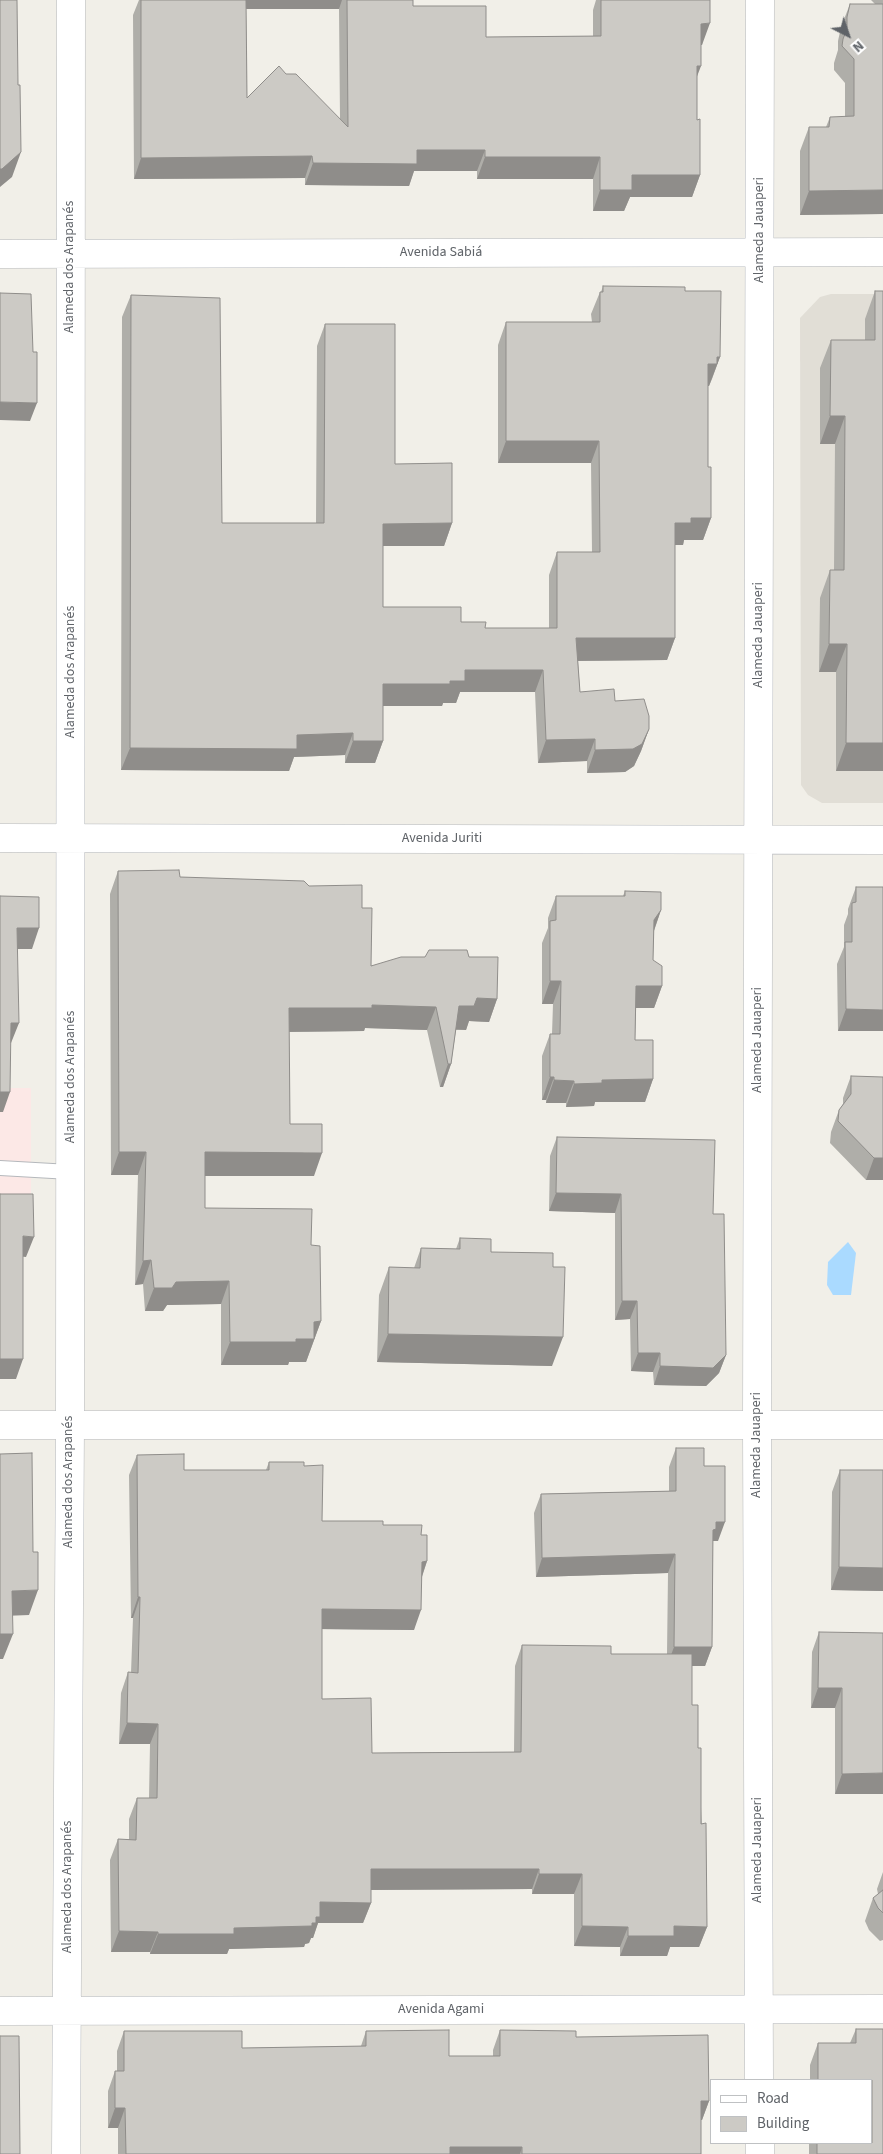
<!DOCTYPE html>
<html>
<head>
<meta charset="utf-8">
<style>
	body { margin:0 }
	#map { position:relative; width:883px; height:2154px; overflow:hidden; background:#f1efe8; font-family:"Source Sans 3",sans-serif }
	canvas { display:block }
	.legend { position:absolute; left:710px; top:2079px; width:162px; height:65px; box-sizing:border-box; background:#fff; border:1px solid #bfc1c3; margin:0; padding:6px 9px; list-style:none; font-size:15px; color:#5f6368 }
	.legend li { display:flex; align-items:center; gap:10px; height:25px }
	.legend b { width:25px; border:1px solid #bfc1c3 }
	.north { position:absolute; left:823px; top:10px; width:50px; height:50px; -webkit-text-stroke:4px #fff; paint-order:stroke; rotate:139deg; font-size:14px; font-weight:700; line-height:20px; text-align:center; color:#5f6368 }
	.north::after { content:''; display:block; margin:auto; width:18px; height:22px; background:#5f6368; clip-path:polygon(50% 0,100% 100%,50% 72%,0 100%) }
</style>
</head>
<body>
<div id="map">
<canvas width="883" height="2154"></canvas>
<ul class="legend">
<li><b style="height:6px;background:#fff"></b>Road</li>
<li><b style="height:14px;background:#cccac5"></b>Building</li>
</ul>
<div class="north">N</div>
</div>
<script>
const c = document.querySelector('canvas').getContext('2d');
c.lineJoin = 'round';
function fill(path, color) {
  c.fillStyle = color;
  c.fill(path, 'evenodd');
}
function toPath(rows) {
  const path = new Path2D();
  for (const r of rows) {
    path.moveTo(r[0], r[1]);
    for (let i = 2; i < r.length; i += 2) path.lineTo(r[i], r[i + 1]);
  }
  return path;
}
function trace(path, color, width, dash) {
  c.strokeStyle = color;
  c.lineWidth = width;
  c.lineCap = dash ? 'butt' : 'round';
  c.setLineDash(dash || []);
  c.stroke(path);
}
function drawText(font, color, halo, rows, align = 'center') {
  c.font = font + ' "Source Sans 3",sans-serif';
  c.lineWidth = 4.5;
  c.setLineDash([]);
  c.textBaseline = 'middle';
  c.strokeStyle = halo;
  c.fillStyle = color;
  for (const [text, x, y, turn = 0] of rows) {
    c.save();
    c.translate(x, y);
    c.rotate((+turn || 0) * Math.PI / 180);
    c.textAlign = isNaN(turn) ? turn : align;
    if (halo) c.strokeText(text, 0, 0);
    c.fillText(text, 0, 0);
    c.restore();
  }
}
const education = toPath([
	[831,294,883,294,883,803,822,803,808,795,801,785,800,318,820,297]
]);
const medical = toPath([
	[0,1088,31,1088,31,1214,0,1214]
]);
const water = toPath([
	[848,1242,856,1253,851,1295,833,1295,827,1285,828,1262]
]);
const lane = toPath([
	[0,1168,70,1172]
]);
const street = toPath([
	[0,254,883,252],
	[0,838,883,840],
	[0,1425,883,1425],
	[0,2011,883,2009],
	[759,2080,757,1424,760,0],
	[760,2143,760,2154],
	[66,2154,70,1424,71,0]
]);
const wall = toPath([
	[139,0,413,0,413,6,486,37,593,36,593,10,596,0,710,0,702,45,701,45,697,76,697,120,700,175,692,197,630,197,624,211,593,211,593,179,477,179,477,171,414,171,409,186,305,185,305,178,134,179,133,15],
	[246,9,339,9,340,119,286,74,247,98],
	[871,0,883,0,883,214,800,215,800,151,809,127,826,127,830,117,845,117,845,83,834,70,834,63,838,50,838,41,841,27,850,4,875,4],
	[603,286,685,291,720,357,712,379,709,386,708,386,708,467,711,518,703,540,684,540,683,545,675,545,675,638,667,660,578,661,580,692,615,701,649,729,641,751,634,766,625,772,587,773,587,761,538,763,535,692,460,692,456,703,443,703,442,706,383,706,383,741,375,763,345,763,345,755,294,757,289,771,121,770,122,317,131,295,222,523,316,523,317,346,325,324,395,464,452,523,444,546,383,546,383,607,485,628,549,628,549,575,557,552,592,552,591,463,498,463,498,345,506,322,592,322,591,314,600,292,601,292],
	[875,291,883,291,883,771,836,771,836,672,819,672,820,598,830,570,834,570,835,444,820,444,820,368,831,340,865,340,865,319],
	[118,871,180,877,309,886,362,908,371,966,469,957,497,999,489,1022,469,1021,466,1030,456,1030,451,1064,443,1087,440,1087,427,1030,365,1028,364,1031,289,1032,290,1124,314,1176,205,1176,205,1208,311,1245,321,1321,306,1362,289,1362,288,1365,221,1365,221,1304,167,1305,163,1311,145,1311,143,1284,135,1285,138,1175,111,1175,110,894],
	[856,887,883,1031,838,1031,837,964,844,947,844,925,848,914,848,909],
	[625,891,661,910,654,931,653,960,662,986,654,1008,636,1008,635,1040,653,1079,645,1102,595,1102,594,1106,566,1107,566,1103,546,1103,546,1100,542,1100,542,1056,550,1034,552,1034,553,1004,542,1004,542,943,548,928,548,918,556,896,623,896],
	[851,1076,883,1180,866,1180,830,1143,831,1132,839,1110,843,1104,843,1098],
	[557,1137,713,1214,726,1355,719,1373,706,1386,654,1385,653,1372,631,1371,630,1319,615,1320,615,1213,549,1211,550,1156],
	[460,1238,491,1252,552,1366,377,1362,379,1295,389,1267,414,1268,421,1248,456,1249],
	[676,1448,704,1466,718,1541,713,1541,712,1647,705,1666,692,1666,692,1705,698,1748,707,1927,699,1947,670,1947,667,1956,620,1956,620,1947,574,1946,574,1894,532,1894,532,1889,371,1890,371,1903,363,1923,318,1923,313,1938,311,1938,309,1943,305,1944,304,1947,229,1949,227,1954,150,1954,150,1952,111,1952,110,1860,118,1839,129,1840,129,1819,137,1798,149,1798,150,1744,119,1744,121,1693,128,1672,131,1673,133,1618,131,1618,129,1475,137,1455,184,1470,266,1470,269,1462,304,1466,322,1521,383,1525,421,1535,427,1561,422,1577,414,1630,322,1629,322,1699,372,1753,514,1752,515,1666,522,1645,611,1654,667,1654,668,1573,536,1577,534,1513,541,1494,669,1491,669,1467],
	[840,1470,883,1470,883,1591,831,1590,832,1492],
	[819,1632,883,1794,835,1794,835,1708,811,1708,812,1652],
	[883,1872,883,1940,880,1941,869,1930,865,1921,873,1898,878,1894,877,1889],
	[856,2029,883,2029,883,2154,809,2154,809,2143,872,2143,872,2080,810,2080,810,2065,818,2043,850,2043],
	[500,2030,576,2037,709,2101,702,2120,701,2120,701,2154,118,2154,118,2128,108,2128,108,2091,115,2071,117,2071,117,2051,124,2031,242,2048,361,2046,366,2031,449,2056,493,2056,493,2050]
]);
const shadedWall = toPath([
	[242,0,342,0,339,9,238,9],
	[710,23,702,45,694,45,701,24],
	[697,66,701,66,693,87],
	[417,150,485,150,477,171,414,171,409,186,305,185,313,163],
	[21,152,12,177,0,187,0,169],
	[312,156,305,178,134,179,141,158],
	[485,157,600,157,593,179,477,179],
	[632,175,700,175,692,197,630,197,624,211,593,211,600,190],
	[883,190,883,214,800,215,809,191],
	[717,357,720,357,709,386,700,386,708,364],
	[0,402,37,403,30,421,0,420],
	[830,416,845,416,835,444,820,444],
	[506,441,599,441,591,463,498,463],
	[691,518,711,518,703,540,684,540,683,545,667,545,675,523],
	[452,523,444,546,374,546,383,524],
	[576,638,675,638,667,660,568,661],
	[829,644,847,644,836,672,819,672],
	[465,670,543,670,535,692,460,692,456,703,443,703,442,706,375,706,383,684,450,681],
	[649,729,641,751,634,766,625,772,587,773,595,750],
	[353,733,345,755,294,757,289,771,121,770,130,748,297,735],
	[595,739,587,761,538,763,546,740],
	[353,741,383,741,375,763,345,763],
	[846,743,883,743,883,771,836,771],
	[661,910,653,933,654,920],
	[17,928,39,928,32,949,10,949],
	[550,981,561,981,553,1004,542,1004],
	[636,986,662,986,654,1008,628,1008],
	[477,998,497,999,489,1022,469,1021,466,1030,451,1029,459,1006],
	[372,1005,436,1007,427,1030,365,1028,364,1031,280,1032,289,1008],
	[846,1009,883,1010,883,1031,838,1031],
	[11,1023,19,1023,11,1043,3,1043],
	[448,1064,451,1064,443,1087,440,1087],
	[550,1077,554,1077,546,1100,542,1100],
	[653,1079,645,1102,595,1102,594,1106,566,1107,574,1084,602,1080],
	[554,1080,574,1081,566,1103,546,1103],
	[0,1092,10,1092,3,1112,0,1112],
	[119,1152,146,1152,138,1175,111,1175],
	[205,1152,322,1153,314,1176,197,1176],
	[874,1158,883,1158,883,1180,866,1180],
	[556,1193,621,1194,615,1213,549,1211],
	[23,1236,34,1237,26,1257,16,1256],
	[151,1260,143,1284,135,1285,143,1261],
	[229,1281,221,1304,167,1305,163,1311,145,1311,154,1288,176,1282],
	[622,1301,637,1301,630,1319,615,1320],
	[321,1321,306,1362,289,1362,288,1365,221,1365,230,1342,296,1339,314,1322],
	[388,1334,563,1337,552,1366,377,1362],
	[638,1353,660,1353,653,1372,631,1371],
	[726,1355,719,1373,706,1386,654,1385,660,1366],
	[0,1359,23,1359,16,1379,0,1379],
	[716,1522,725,1522,718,1541,712,1541,706,1549],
	[675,1554,668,1573,536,1577,542,1558],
	[427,1561,420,1582,422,1562],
	[839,1567,883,1568,883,1591,831,1590],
	[38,1590,29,1615,3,1616,12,1591],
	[138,1597,140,1597,133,1618,131,1618],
	[322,1609,421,1610,414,1630,314,1629],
	[0,1634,13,1634,3,1659,0,1659],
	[674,1647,712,1647,705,1666,667,1666],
	[818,1688,842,1688,835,1708,811,1708],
	[127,1723,158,1724,150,1744,119,1744],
	[883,1773,883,1794,835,1794,842,1774],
	[371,1869,539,1869,532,1889,363,1890],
	[539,1874,582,1874,574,1894,532,1894],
	[320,1902,371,1903,363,1923,318,1923,313,1938,311,1938,309,1943,305,1944,304,1947,229,1949,227,1954,150,1954,158,1934,234,1928],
	[582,1926,628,1927,620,1947,574,1946],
	[674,1926,707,1927,699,1947,670,1947,667,1956,620,1956,628,1936],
	[119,1931,158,1932,150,1952,111,1952],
	[701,2101,709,2101,702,2120,694,2120],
	[115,2108,125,2108,118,2128,108,2128],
	[450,2147,522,2147,520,2154,447,2154]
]);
const building = toPath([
	[0,0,17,0,18,85,20,85,21,152,2,169,0,169,0,0],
	[141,0,246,0,247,98,279,66,286,74,296,74,348,127,347,0,413,0,413,6,486,6,486,37,601,36,601,0,710,0,710,23,701,24,701,66,697,66,697,120,700,119,700,175,632,175,632,190,600,190,600,157,485,157,485,150,417,150,417,164,313,163,312,156,141,158,141,0],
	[850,4,883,4,883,190,809,191,809,127,829,127,830,117,854,116,854,59,842,46,843,39,847,29,847,17,850,4],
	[603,286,685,287,685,291,721,291,720,357,717,357,717,364,708,364,708,467,711,467,711,518,691,518,691,523,675,523,675,638,576,638,580,692,614,689,615,701,644,699,649,716,649,729,642,744,633,749,595,750,595,739,546,740,543,670,465,670,465,681,450,681,450,684,383,684,383,741,353,741,353,733,297,735,297,749,130,748,131,295,220,298,222,523,324,523,325,324,395,324,395,464,452,463,452,523,383,524,383,607,461,607,461,622,486,622,485,628,557,628,557,552,600,552,599,441,506,441,506,322,600,322,600,292,603,292,603,286],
	[875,291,883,291,883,743,846,743,847,644,829,644,830,570,844,570,845,416,830,416,831,340,875,340,875,291],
	[0,293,31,294,33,352,37,352,37,403,0,402,0,293],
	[179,870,180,877,304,881,309,886,362,885,362,908,372,908,371,966,401,957,425,957,429,950,467,950,469,957,498,957,497,999,477,998,474,1006,459,1006,451,1064,448,1064,436,1007,372,1005,372,1008,289,1008,290,1124,322,1124,322,1153,205,1152,205,1208,312,1209,311,1245,320,1246,321,1321,314,1322,314,1339,296,1339,296,1342,230,1342,229,1281,176,1282,172,1288,154,1288,151,1260,143,1261,146,1152,119,1152,118,871,179,870],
	[856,887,883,887,883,1010,846,1009,845,942,852,942,852,903,856,902,856,887],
	[625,891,661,892,661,910,654,920,653,960,662,966,662,986,636,986,635,1040,653,1040,653,1079,602,1080,602,1083,574,1084,574,1081,554,1080,554,1077,550,1077,550,1034,560,1034,561,981,550,981,550,921,556,920,556,896,625,896,625,891],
	[0,896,39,897,39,928,17,928,19,1023,11,1023,10,1092,0,1092,0,896],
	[851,1076,883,1077,883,1158,874,1158,838,1121,839,1110,851,1094,851,1076],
	[557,1137,715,1140,713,1214,724,1214,726,1355,713,1368,660,1366,660,1353,638,1353,637,1301,622,1301,621,1194,556,1193,557,1137],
	[0,1194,33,1194,34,1237,23,1236,23,1359,0,1359,0,1194],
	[460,1238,491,1239,491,1252,553,1253,553,1267,565,1267,563,1337,388,1334,389,1267,420,1268,421,1248,460,1249,460,1238],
	[676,1448,704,1448,704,1466,725,1466,725,1522,716,1522,716,1529,713,1530,712,1647,674,1647,675,1554,542,1558,541,1494,676,1491,676,1448],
	[32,1453,33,1552,38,1552,38,1590,12,1591,13,1634,0,1634,0,1454,32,1453],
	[184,1454,184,1470,269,1470,269,1462,304,1462,304,1466,323,1465,322,1521,383,1521,383,1525,422,1525,421,1535,427,1535,427,1561,422,1562,421,1610,322,1609,322,1699,371,1698,372,1753,521,1752,522,1645,611,1646,611,1654,692,1654,692,1705,698,1705,698,1748,701,1748,701,1824,706,1823,707,1927,674,1926,674,1936,628,1936,628,1927,582,1926,582,1874,539,1874,539,1869,371,1869,371,1903,320,1902,320,1917,316,1917,316,1923,312,1923,312,1926,234,1928,234,1934,158,1934,158,1932,119,1931,118,1839,136,1840,137,1798,157,1798,158,1724,127,1723,128,1672,138,1673,140,1597,138,1597,137,1455,184,1454],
	[840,1470,883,1470,883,1568,839,1567,840,1470],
	[819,1632,883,1633,883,1773,842,1774,842,1688,818,1688,819,1632],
	[883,1890,883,1913,878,1908,873,1898,883,1890],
	[856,2029,883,2029,883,2154,817,2154,817,2143,872,2143,872,2080,818,2080,818,2043,856,2043,856,2029],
	[449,2030,449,2056,500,2056,500,2030,576,2031,576,2037,708,2035,709,2101,701,2101,701,2154,522,2154,522,2147,450,2147,450,2154,126,2154,125,2108,115,2108,115,2071,124,2071,124,2031,242,2031,242,2048,366,2046,366,2031,449,2030],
	[0,2036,19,2036,20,2154,0,2154,0,2036]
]);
const streetNames = [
	["Alameda Jauaperi",760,230,-90],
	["Avenida Sabiá",441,253],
	["Alameda dos Arapanés",70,267,-90],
	["Alameda Jauaperi",759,635,-90],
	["Alameda dos Arapanés",71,672,-90],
	["Avenida Juriti",442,839],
	["Alameda Jauaperi",758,1040,-90],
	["Alameda dos Arapanés",71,1077,-90],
	["Alameda Jauaperi",757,1445,-90],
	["Alameda dos Arapanés",69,1482,-90],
	["Alameda Jauaperi",758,1850,-90],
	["Alameda dos Arapanés",68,1887,-90],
	["Avenida Agami",441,2010]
];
fill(education, '#e1ded6');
fill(medical, '#fce8e6');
fill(water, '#aadaff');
trace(lane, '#b5b8bc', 16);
trace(street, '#b5b8bc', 29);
trace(lane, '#fff', 14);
trace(street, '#fff', 28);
fill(wall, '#afaea9');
fill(shadedWall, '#8f8d8a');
fill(building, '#cccac5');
trace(building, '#8f8d8a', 1);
drawText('14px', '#5f6368', '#fff', streetNames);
</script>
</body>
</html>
